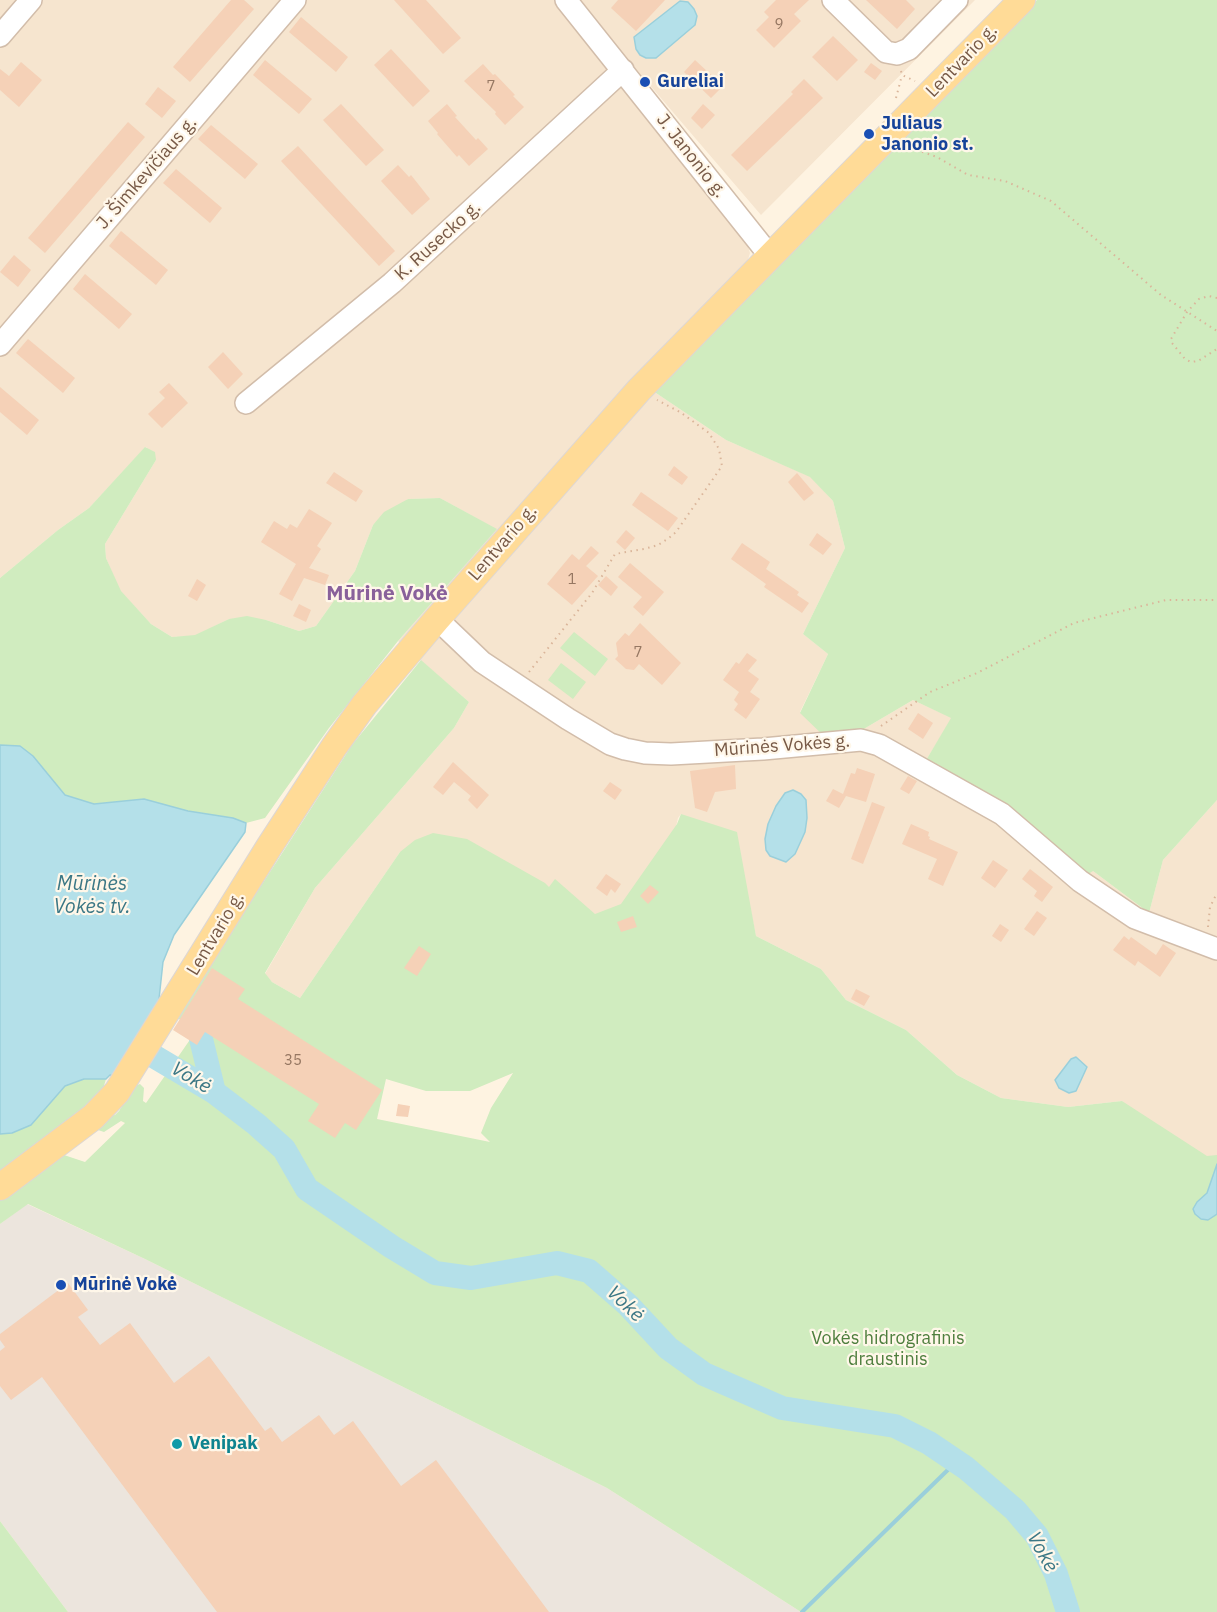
<!DOCTYPE html>
<html>
<head>
<meta charset="utf-8">
<style>
	body { margin:0 }
	canvas { display:block; background:#fef3e1 }
</style>
</head>
<body>
<canvas width="1217" height="1612"></canvas>
<script>
const c = document.querySelector('canvas').getContext('2d');
c.lineJoin = 'round';
function fill(path, color) {
  c.fillStyle = color;
  c.fill(path, 'evenodd');
}
function toPath(rows) {
  const path = new Path2D();
  for (const r of rows) {
    path.moveTo(r[0], r[1]);
    for (let i = 2; i < r.length; i += 2) path.lineTo(r[i], r[i + 1]);
  }
  return path;
}
function trace(path, color, width, dash) {
  c.strokeStyle = color;
  c.lineWidth = width;
  c.lineCap = dash ? 'butt' : 'round';
  c.setLineDash(dash || []);
  c.stroke(path);
}
function drawText(font, color, halo, rows, align = 'center') {
  c.font = font + ' "IBM Plex Sans",sans-serif';
  c.lineWidth = 4.5;
  c.setLineDash([]);
  c.textBaseline = 'middle';
  c.strokeStyle = halo;
  c.fillStyle = color;
  for (const [text, x, y, turn = 0] of rows) {
    c.save();
    c.translate(x, y);
    c.rotate((+turn || 0) * Math.PI / 180);
    c.textAlign = isNaN(turn) ? turn : align;
    if (halo) c.strokeText(text, 0, 0);
    c.fillText(text, 0, 0);
    c.restore();
  }
}
const residential = toPath([
	[0,0,558,0,747,243,750,253,746,266,532,493,653,391,726,440,811,477,833,501,845,548,803,634,828,654,800,712,862,730,913,700,952,718,925,762,1093,871,1149,913,1163,860,1217,800,1217,1236,1122,1101,1068,1107,1001,1098,957,1075,906,1030,846,1000,821,969,756,936,751,912,681,814,678,818,656,912,627,944,400,852,300,998,272,982,265,974,315,888,454,728,469,702,398,641,496,529,440,498,408,499,373,525,355,571,316,626,299,631,266,620,229,619,195,636,172,637,151,624,120,591,106,558,105,544,156,460,146,447,89,508,58,530,0,578],
	[577,0,975,0,761,215]
]);
const industrial = toPath([
	[27,1204,145,1259,607,1488,801,1612,68,1612,0,1521,0,1224]
]);
const green = toPath([
	[1037,0,1217,0,1217,800,1163,860,1149,913,1093,871,1085,876,925,762,951,718,913,700,862,730,826,738,800,713,828,654,803,634,845,548,833,501,810,477,726,440,653,391],
	[145,447,155,452,156,460,105,544,106,558,121,591,151,624,172,637,195,635,229,619,247,616,266,620,299,631,316,626,355,571,373,525,384,512,408,499,440,498,497,529,398,641,329,728,265,818,246,823,233,818,188,811,144,799,94,804,65,795,33,756,20,746,0,745,0,578,58,530,89,508],
	[574,632,608,659,595,676,560,648],
	[421,660,469,702,454,728,315,888,265,973,272,982,300,998,400,852,415,840,433,833,467,839,545,883,549,887,555,879,595,914,621,904,677,824,681,814,737,832,756,936,821,969,846,1000,906,1030,957,1075,1001,1098,1068,1107,1122,1101,1207,1156,1217,1155,1217,1612,801,1612,607,1488,145,1259,28,1204,0,1224,0,1196,64,1155,85,1162,125,1123,121,1121,104,1132,98,1130,98,1127,110,1116,115,1115,119,1111,135,1086,140,1084,144,1088,143,1101,146,1103,196,1031,172,1014,215,957,352,745],
	[513,1073,491,1108,481,1133,490,1142,377,1119,386,1079,426,1091,470,1091],
	[561,663,586,682,573,699,548,680],
	[84,1079,106,1079,100,1099,0,1177,0,1134,12,1133,52,1100,65,1086],
	[0,1521,68,1612,0,1612]
]);
const water = toPath([
	[680,1,688,2,694,9,697,16,695,25,656,58,646,58,640,55,636,49,634,37,680,1],
	[0,745,20,746,33,756,65,795,94,804,144,799,188,811,233,818,246,823,245,832,174,935,163,962,159,999,165,1004,119,1076,110,1075,106,1079,84,1079,65,1086,31,1125,12,1133,0,1134,0,745],
	[793,790,801,794,806,800,807,818,805,832,795,854,786,862,770,856,766,850,765,839,768,824,776,806,785,793,793,790],
	[1076,1057,1087,1067,1076,1091,1069,1093,1059,1088,1055,1080,1071,1059,1076,1057],
	[1217,1164,1217,1214,1208,1220,1201,1219,1195,1214,1193,1209,1197,1202,1207,1193,1217,1164]
]);
const stream = toPath([
	[802,1612,957,1461]
]);
const river = toPath([
	[201,1039,214,1092],
	[150,1054,214,1092,256,1124,284,1149,307,1189,392,1247,435,1273,471,1278,557,1263,589,1271,628,1305,668,1348,704,1374,782,1408,895,1426,929,1443,966,1468,1015,1510,1037,1536,1056,1574,1068,1612]
]);
const building = toPath([
	[231,0,244,0,254,9,190,82,173,67],
	[394,0,426,0,461,38,443,54],
	[618,0,665,0,636,31,611,8],
	[776,0,809,0,794,14,801,21,774,48,756,30,769,17,764,12],
	[866,0,906,0,915,9,897,29],
	[301,17,348,57,336,72,289,32],
	[833,36,858,60,837,81,812,57],
	[391,49,430,91,413,107,374,65],
	[265,60,312,99,299,114,253,75],
	[695,60,723,86,711,98,684,72],
	[21,62,42,80,19,107,0,90,0,69,9,76],
	[871,63,882,71,875,80,864,72],
	[483,64,493,75,495,74,515,95,513,96,524,107,505,125,495,114,496,112,464,81],
	[804,79,823,98,747,171,731,155,793,94,791,92],
	[158,87,176,101,162,118,145,104],
	[341,104,384,150,366,166,323,120],
	[447,104,457,116,455,117,476,140,478,138,488,149,469,166,459,155,457,157,437,134,438,133,428,121],
	[703,104,715,115,702,129,691,118],
	[128,122,145,137,45,253,28,238],
	[211,125,258,164,245,179,198,139],
	[298,146,395,251,379,266,281,161],
	[398,165,409,177,411,175,430,199,412,215,381,181],
	[176,169,222,208,210,223,163,183],
	[121,231,168,270,156,285,109,246],
	[14,255,31,270,18,287,0,272],
	[85,274,132,314,119,329,73,289],
	[28,339,75,378,63,393,16,353],
	[223,352,243,374,228,389,208,367],
	[169,383,188,403,162,428,148,414,165,398,159,392],
	[0,387,39,420,27,435,0,412],
	[674,466,688,477,682,485,668,475],
	[334,472,363,491,356,502,326,483],
	[797,473,814,493,804,501,788,482],
	[641,492,678,518,668,531,632,505],
	[309,509,332,523,317,546,321,549,309,568,329,575,325,585,304,578,292,601,279,594,296,564,261,542,274,521,287,529,290,524,297,528],
	[626,530,635,538,625,550,616,542],
	[817,533,832,544,823,555,809,545],
	[742,543,770,562,766,569,799,592,797,595,809,603,802,613,764,587,766,584,731,559],
	[591,546,599,553,586,566,598,576,572,605,547,584,572,554,579,560],
	[630,563,664,592,643,616,633,607,642,597,618,577],
	[606,576,618,587,611,596,598,585],
	[197,579,206,585,197,601,188,596],
	[299,604,311,610,306,622,293,616],
	[640,623,681,663,662,685,639,664,634,670,626,669,615,659,618,656,616,643,625,633,629,636],
	[747,653,757,660,748,671,759,679,750,692,760,699,746,719,734,710,738,704,734,700,739,692,723,680,736,662,739,664],
	[918,713,933,723,923,739,908,729],
	[453,762,489,795,477,809,468,800,471,796,454,782,443,795,433,787],
	[735,765,736,789,715,792,707,812,695,808,690,771],
	[857,768,875,774,866,802,846,796,839,808,826,801,833,789,843,794,851,773,855,774],
	[908,776,917,781,909,794,900,789],
	[610,782,622,790,615,800,603,791],
	[872,802,885,807,863,864,851,859],
	[911,824,929,832,928,836,930,837,929,839,958,852,943,886,928,879,937,859,902,844],
	[993,860,1008,870,995,888,981,878],
	[1030,869,1053,887,1042,902,1034,896,1037,891,1022,879],
	[606,874,621,884,615,893,611,889,607,896,596,888],
	[650,885,659,892,648,904,640,896],
	[1037,911,1047,918,1034,936,1024,929],
	[633,916,637,927,621,932,617,922],
	[1000,924,1009,930,1001,942,992,936],
	[1124,936,1129,940,1131,937,1156,955,1163,944,1176,953,1160,977,1138,961,1135,966,1113,950],
	[419,946,431,954,417,976,404,968],
	[212,968,245,989,238,999,382,1090,356,1130,345,1123,335,1138,308,1121,319,1104,205,1032,197,1045,173,1030],
	[856,989,870,996,864,1006,851,999],
	[398,1104,410,1106,408,1117,396,1116],
	[68,1283,88,1310,78,1317,100,1345,130,1323,174,1383,209,1356,265,1431,271,1427,282,1442,319,1415,334,1435,353,1421,401,1486,436,1460,549,1612,217,1612,42,1377,11,1400,0,1386,0,1351,5,1347,0,1340,0,1334]
]);
const path = toPath([
	[901,71,902,75,915,81],
	[896,98,902,75],
	[905,146,937,157,968,175,1005,181,1051,201,1161,295,1217,331],
	[1217,298,1209,296,1199,299,1187,312,1171,339,1172,343,1185,359,1191,362,1198,361,1217,349],
	[529,672,592,593,615,554,644,549,658,545,669,538,676,532,722,466,719,449,709,433,680,412,657,400],
	[881,726,930,692,977,673,1074,623,1166,600,1217,600],
	[1208,927,1210,907,1217,893]
]);
const minor = toPath([
	[566,0,770,256],
	[833,0,886,52,897,54,909,49,957,0],
	[0,36,31,0],
	[0,345,295,0],
	[246,403,392,283,623,70],
	[437,619,482,662,568,719,610,744,625,749,645,753,671,754,763,749,861,740,879,745,1002,814,1080,881,1135,918,1217,949]
]);
const major = toPath([
	[0,1187,93,1117,117,1092,269,847,334,747,364,705,437,619,639,390,1022,0]
]);
const markers = [
	[645,82,6,"#1a4fb4"],
	[869,134,6,"#1a4fb4"],
	[61,1285,6,"#1a4fb4"],
	[177,1444,6,"#0f9aa8"]
];
const numberNames = [
	["9",779,25],
	["7",491,87],
	["1",572,580],
	["7",638,653],
	["35",293,1061]
];
const streetNames = [
	["Lentvario g.",962,61,-46],
	["J. Janonio g.",691,156,52],
	["J. Šimkevičiaus g.",147,173,-49],
	["K. Rusecko g.",438,241,-42],
	["Lentvario g.",503,543,-49],
	["Mūrinės Vokės g.",782,746,-4],
	["Lentvario g.",216,934,-59]
];
const transitNames = [
	["Gureliai",657,82],
	["Juliaus",881,124],
	["Janonio st.",881,145],
	["Mūrinė Vokė",73,1285]
];
const parkNames = [
	["Vokės hidrografinis",888,1339],
	["draustinis",888,1360]
];
const cultureNames = [
	["Venipak",189,1444]
];
const waterNames = [
	["Mūrinės",92,884],
	["Vokės tv.",92,907],
	["Vokė",191,1078,31],
	["Vokė",625,1304,44],
	["Vokė",1042,1552,61]
];
const quarterNames = [
	["Mūrinė Vokė",387,594]
];
fill(residential, '#f6e5cf');
fill(industrial, '#ece5dd');
fill(green, '#d0ecbf');
fill(water, '#b4e0e9');
trace(water, '#9acfdb', 1.5);
trace(stream, '#9acfdb', 4);
trace(river, '#b4e0e9', 24);
fill(building, '#f5d1b7');
trace(minor, '#d2bdaa', 24);
trace(major, '#ded7d3', 28);
trace(path, '#dab59a', 2, [1.5, 4.5]);
trace(minor, '#fff', 21);
trace(major, '#ffdb97', 26);
for (const [x, y, r, color] of markers) {
  const dot = new Path2D();
  dot.arc(x, y, r, 0, 2 * Math.PI);
  c.fillStyle = color;
  c.fill(dot);
  trace(dot, '#fff7e9', 2);
}
drawText('15px', '#967762', null, numberNames);
drawText('18px', '#775946', '#fff7e9', streetNames);
drawText('bold 18px', '#164399', '#fff7e9', transitNames, 'left');
drawText('18px', '#4e7e3d', '#fff7e9', parkNames);
drawText('bold 18px', '#0d838f', '#fff7e9', cultureNames, 'left');
drawText('italic 20px', '#3b7785', '#fff7e9', waterNames);
drawText('bold 21px', '#89619b', '#fff7e9', quarterNames);
</script>
</body>
</html>
